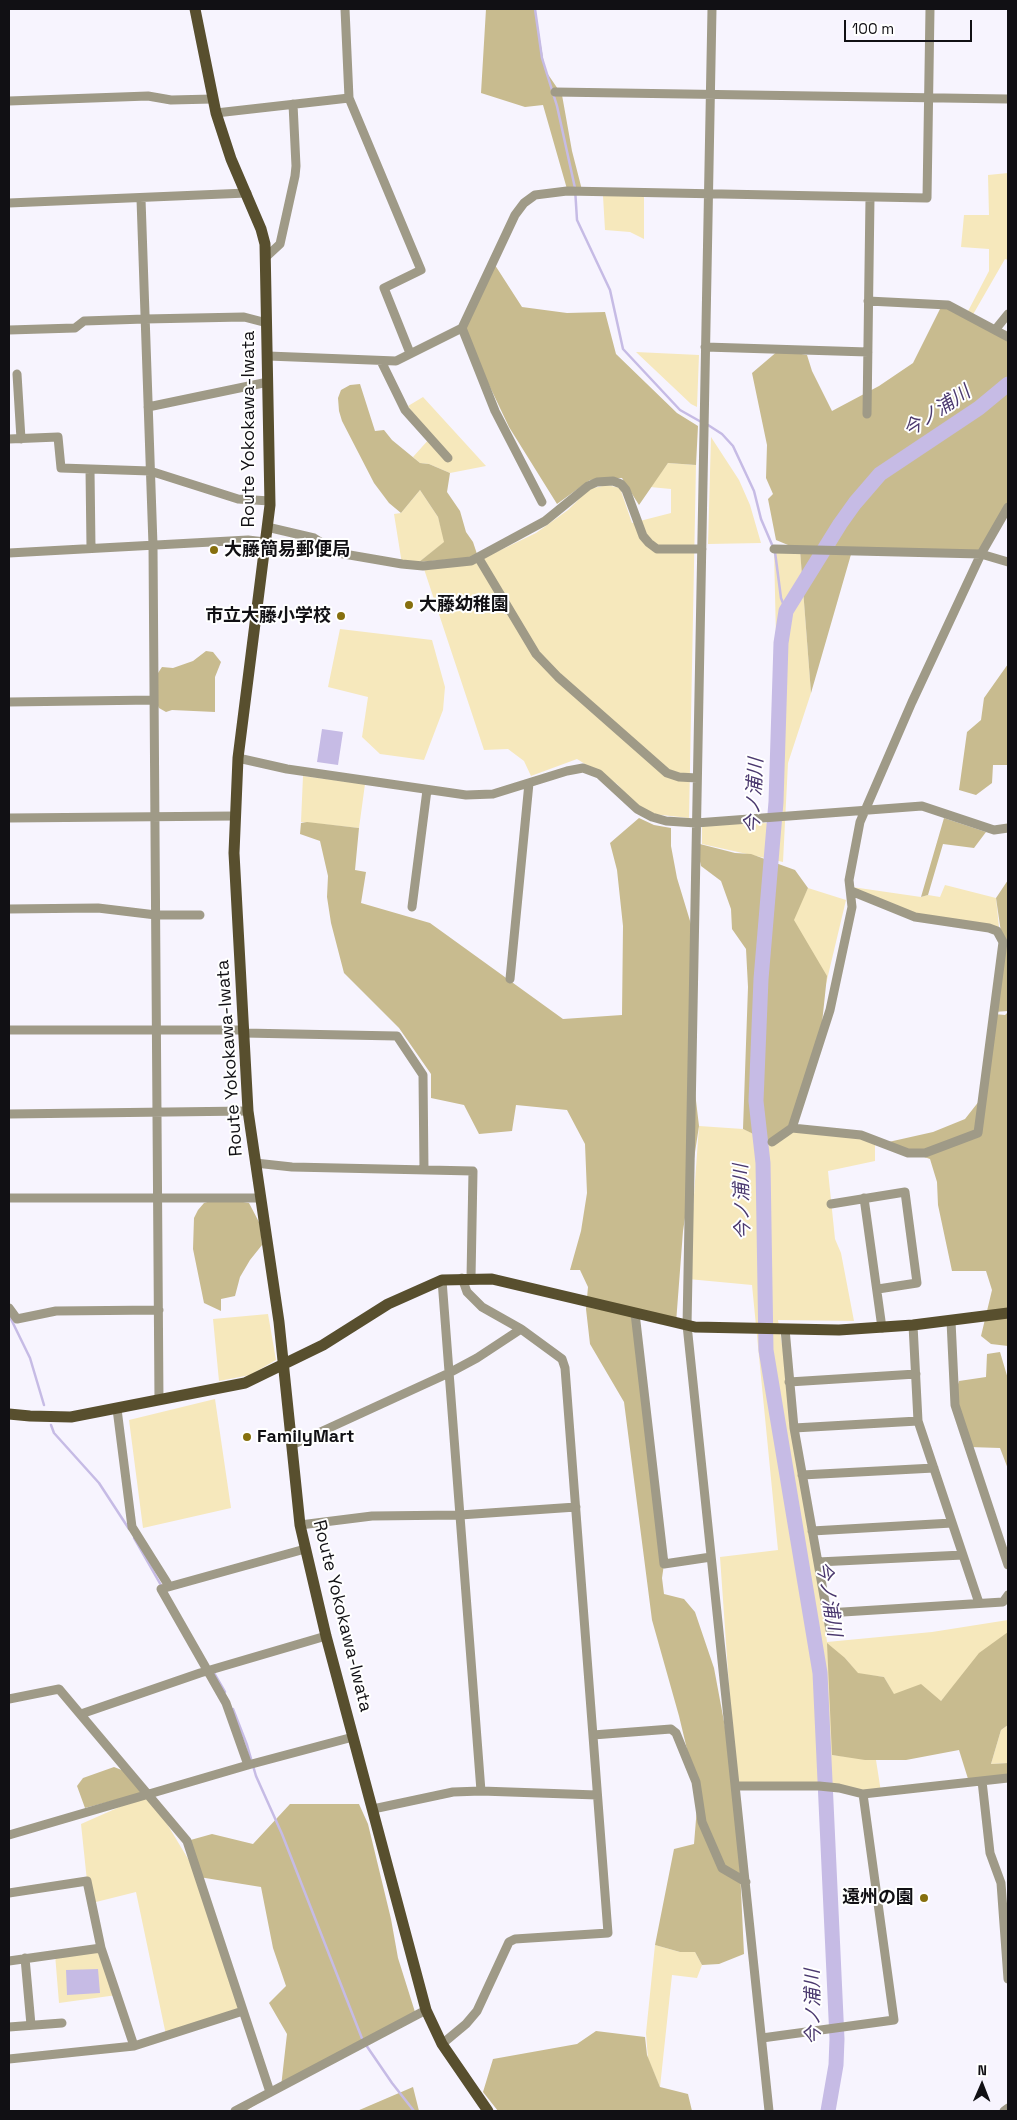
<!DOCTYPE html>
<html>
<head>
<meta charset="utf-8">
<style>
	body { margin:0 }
	#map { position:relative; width:1017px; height:2120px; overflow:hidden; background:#f7f4fe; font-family:"Space Grotesk",sans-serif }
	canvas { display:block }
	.frame { position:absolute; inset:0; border:10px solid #111014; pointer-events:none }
	.north { position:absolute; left:957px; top:2060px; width:50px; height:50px; -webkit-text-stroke:4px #fff; paint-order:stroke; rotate:1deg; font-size:14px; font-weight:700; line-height:20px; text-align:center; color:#111014 }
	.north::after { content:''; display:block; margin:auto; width:18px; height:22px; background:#111014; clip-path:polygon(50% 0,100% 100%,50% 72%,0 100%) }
	.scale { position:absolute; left:844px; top:20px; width:128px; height:22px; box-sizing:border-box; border:2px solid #111014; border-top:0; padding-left:6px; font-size:15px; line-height:18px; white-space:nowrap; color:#111014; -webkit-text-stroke:4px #fff; paint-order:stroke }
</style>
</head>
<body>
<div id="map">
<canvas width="1017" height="2120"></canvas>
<div class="frame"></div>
<div class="north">N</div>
<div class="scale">100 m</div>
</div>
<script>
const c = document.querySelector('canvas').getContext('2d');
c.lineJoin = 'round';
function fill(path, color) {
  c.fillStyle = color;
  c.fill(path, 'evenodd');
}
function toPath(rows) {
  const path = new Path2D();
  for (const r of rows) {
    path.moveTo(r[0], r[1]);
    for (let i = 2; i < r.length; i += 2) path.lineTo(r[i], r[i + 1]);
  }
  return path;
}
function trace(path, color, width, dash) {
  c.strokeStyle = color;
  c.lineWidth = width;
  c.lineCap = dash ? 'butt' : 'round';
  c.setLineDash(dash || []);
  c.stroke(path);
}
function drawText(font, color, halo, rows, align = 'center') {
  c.font = font + ' "Space Grotesk","Noto Sans JP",sans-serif';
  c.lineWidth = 4;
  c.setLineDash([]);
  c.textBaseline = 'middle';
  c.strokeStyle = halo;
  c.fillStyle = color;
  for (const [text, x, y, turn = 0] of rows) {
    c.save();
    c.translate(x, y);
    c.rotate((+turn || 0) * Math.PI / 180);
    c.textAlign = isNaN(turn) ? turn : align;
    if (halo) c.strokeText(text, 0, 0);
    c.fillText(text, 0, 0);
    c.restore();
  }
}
const green = toPath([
	[1008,173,1008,260,1005,259,971,318,966,315,989,271,989,249,961,247,964,215,989,215,988,175],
	[603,196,644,196,644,239,630,232,605,230],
	[636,352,699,355,697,407,691,404],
	[423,397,486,466,450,473,429,464,420,463,413,457,430,438,408,406],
	[711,437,739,480,750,505,761,543,708,544],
	[668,463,696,465,689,818,643,813,617,784,577,759,531,776,524,761,508,749,484,750,423,566,480,560,536,533,568,510,589,489,607,485,620,488,632,523,671,513,671,489,650,487],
	[420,490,438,517,445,542,419,562,402,564,394,514,401,513],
	[774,549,800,549,811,693,788,763,783,862,702,844,702,824,774,823,774,711,776,638],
	[340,629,432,640,445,687,443,710,424,760,380,754,362,737,368,697,328,687],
	[303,776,365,784,359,828,301,822],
	[945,885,996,898,1000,937,997,931,911,915,852,887,921,897,928,895,940,897],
	[808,888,846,900,826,984,792,919],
	[699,1126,743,1129,772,1142,792,1128,875,1140,875,1161,828,1171,835,1239,841,1253,854,1321,778,1320,815,1545,827,1642,932,1632,1008,1620,1008,1632,956,1684,941,1701,894,1695,884,1677,858,1674,845,1658,832,1755,876,1760,881,1792,863,1794,835,1785,736,1786,720,1557,778,1550,752,1285,688,1279],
	[268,1314,276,1360,250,1375,219,1381,213,1319],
	[215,1399,231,1508,143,1528,129,1420],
	[1008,1725,1008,1763,991,1764,1001,1730],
	[149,1794,199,1877,243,2011,166,2035,136,1892,92,1903,87,1881,81,1824],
	[655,1945,680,1952,695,1952,702,1965,697,1978,672,1975,660,2087,648,2059,646,2033],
	[101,1948,117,1995,59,2003,55,1954]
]);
const forest = toPath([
	[486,9,535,9,545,70,562,95,572,151,582,190,567,189,543,105,525,107,481,93],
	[493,262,522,307,567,313,605,312,616,354,677,413,698,426,696,465,668,463,639,505,622,478,590,480,557,504,509,427,462,328],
	[942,305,1008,337,1008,507,981,554,852,551,811,693,800,550,776,540,768,499,773,494,766,478,767,445,752,373,779,350,807,355,812,371,832,411,879,386,913,363],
	[360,384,375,431,384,430,392,440,420,463,429,464,450,473,447,492,460,511,466,532,473,542,478,557,419,562,444,542,438,517,420,490,401,513,389,503,374,483,342,421,339,411,338,398,341,390,350,385],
	[206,651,213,652,221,662,215,677,215,712,172,710,166,712,159,708,157,704,158,673,162,667,173,668,193,661],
	[1008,664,1008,765,993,765,992,783,976,795,959,790,967,732,981,720,984,698],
	[639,818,654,825,671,828,671,846,677,878,694,934,692,1067,699,1126,683,1231,676,1323,636,1313,664,1564,662,1578,664,1594,684,1599,695,1612,714,1668,736,1786,744,1954,719,1964,702,1965,695,1952,680,1952,655,1945,674,1849,694,1844,698,1795,679,1716,652,1620,624,1402,590,1344,586,1309,588,1287,580,1270,570,1270,581,1231,587,1193,585,1144,567,1110,516,1105,512,1131,479,1134,464,1105,431,1098,431,1074,399,1028,344,973,331,923,327,897,328,876,320,841,300,834,301,823,307,822,359,828,355,870,366,872,361,903,430,923,563,1019,622,1015,623,926,617,870,610,843],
	[944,818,986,832,974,848,943,844,928,895,921,897],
	[696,843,735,853,751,854,795,870,808,888,794,920,827,976,820,1042,794,1123,768,1141,743,1129,748,987,746,949,732,929,731,909,721,881,701,866],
	[1008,880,1008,1011,994,1012,1003,946,996,898],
	[1008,1012,1008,1346,991,1344,981,1336,992,1290,986,1271,952,1271,938,1205,937,1182,930,1159,884,1143,933,1132,965,1119,987,1091,994,1014,1005,1015],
	[220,1198,249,1203,260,1224,262,1245,250,1260,240,1277,235,1296,221,1299,221,1311,204,1303,193,1249,194,1218,198,1210,204,1203],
	[1000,1352,1008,1379,1008,1469,1000,1448,969,1447,954,1397,959,1381,986,1377,987,1354],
	[1008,1632,1008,1725,1001,1730,991,1764,1008,1763,1008,1778,969,1782,959,1750,906,1760,865,1760,832,1755,827,1643,845,1658,858,1673,884,1677,894,1694,921,1684,941,1701,979,1653],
	[114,1767,132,1774,142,1793,85,1808,77,1786,83,1778],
	[290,1804,359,1804,368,1824,391,1919,398,1958,415,2012,288,2083,246,2111,239,2111,281,2087,287,2034,269,2003,286,1986,273,1948,261,1887,199,1877,187,1841,212,1834,253,1844],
	[596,2031,645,2037,647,2055,660,2087,688,2094,692,2111,498,2111,483,2092,493,2059,577,2044],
	[413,2087,419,2111,357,2111]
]);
const water = toPath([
	[322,729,343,732,338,765,317,762],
	[98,1969,100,1993,67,1995,66,1970]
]);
const stream = toPath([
	[535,9,542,58,557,106,575,188,577,220,610,290,623,349,680,410,703,423],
	[708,425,722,434,733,446,754,491,761,519,773,547],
	[775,552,781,598,786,611],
	[9,1315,30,1358,44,1405],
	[51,1425,54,1433,99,1483,129,1529],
	[134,1538,162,1587],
	[214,1673,225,1692],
	[233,1709,247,1745,256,1776,282,1834,363,2041],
	[366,2045,392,2083,414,2111]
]);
const river = toPath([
	[828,2111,836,2065,837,2039,820,1673,766,1350,763,1163,756,1101,761,979,776,802,781,643,786,611,840,524,855,503,880,474,979,408,1008,384]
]);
const minor = toPath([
	[345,9,349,98,421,270,384,288,410,353],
	[712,9,687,1325,769,2111],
	[555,92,1008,99],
	[9,101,148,96,171,100,213,99],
	[216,113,349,98],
	[141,199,153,545,159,1400],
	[9,203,247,193],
	[266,257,280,244,295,176,296,166,293,104],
	[868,301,948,305,1008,337],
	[462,328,495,411,542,502],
	[9,330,75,328,84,321,145,319,244,317,267,323],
	[995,330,1008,314],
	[705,347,868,352],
	[268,356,396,361,462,328,515,215,524,203,535,195,567,191,927,198,930,9],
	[381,361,405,410,448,458],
	[17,374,21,439],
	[148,407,268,382],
	[867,414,870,198],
	[9,439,58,437,61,468,150,471,238,499,270,501],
	[90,469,91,548],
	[267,527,314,538,338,553,402,564,423,566,471,561,545,521,588,486,597,482,613,481,621,484,626,490,643,536,649,543,657,549,702,549],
	[774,549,981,554,1008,562],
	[9,553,248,540,265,542],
	[478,557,536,654,558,677,667,773,679,777,697,778],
	[9,702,154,700],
	[238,758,287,769,466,795,493,794,567,771,583,768,599,774,637,809,652,817,666,821,696,823,922,806,994,830,1008,828],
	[9,818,235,816],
	[412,907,427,790],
	[9,909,98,908,156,915,200,915],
	[510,979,529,783],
	[9,1030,243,1030],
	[243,1033,397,1036,423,1075,424,1170],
	[9,1114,248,1111],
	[792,1128,861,1135,908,1153,925,1153,978,1133,1003,942,997,931,989,928,915,917,851,891],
	[772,1142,792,1128,830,1010,852,907,849,880,860,822,912,702,981,554,1008,507],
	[255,1163,292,1167,473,1171,471,1278],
	[9,1198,261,1198],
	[864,1198,882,1328],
	[831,1204,905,1192,917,1283,878,1289],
	[442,1280,481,1791],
	[9,1308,17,1319,56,1311,159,1310],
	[635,1313,664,1564,711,1557],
	[951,1321,955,1405,1008,1565],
	[913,1325,918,1421,979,1603],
	[785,1329,794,1428,830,1630],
	[789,1382,916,1374],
	[117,1409,132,1527,169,1586],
	[794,1428,918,1421],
	[292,1445,449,1373,477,1358,521,1329],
	[802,1475,934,1468],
	[300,1525,372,1516,460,1515,576,1507],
	[812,1531,952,1523],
	[818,1562,963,1555],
	[827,1613,1003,1602,1008,1595],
	[9,1699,59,1689,187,1841,270,2092],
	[81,1714,200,1673,326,1636],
	[593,1735,671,1729,676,1733,696,1782,702,1822,722,1868,746,1882],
	[248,1765,226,1703,161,1589,305,1549],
	[982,1781,990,1853,1001,1883,1008,1979],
	[736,1786,819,1786,839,1788,863,1794,1008,1778],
	[373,1809,453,1792,481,1791,597,1795],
	[9,1835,248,1765,353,1737],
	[9,1893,87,1881,101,1948],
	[25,1958,31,2025],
	[9,1961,101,1948,134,2046],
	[9,2027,62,2023],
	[762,2038,894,2020,863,1794],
	[442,2044,466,2024,477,2011,509,1942,515,1939,608,1933,565,1368,562,1359,521,1329,482,1307,467,1292,462,1278],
	[9,2059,134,2046,243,2011],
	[235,2111,426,2010],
	[1004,2111,1008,2108]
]);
const major = toPath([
	[195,9,216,113,231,159,261,229,265,244,270,505,238,758,234,853,248,1111,279,1322,300,1525,326,1636,426,2010,442,2044,488,2111],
	[9,1414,30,1416,71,1417,245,1383,323,1345,388,1304,442,1280,492,1279,695,1327,839,1330,913,1325,1008,1313]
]);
const markers = [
	[214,550,5,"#866f0e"],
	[409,605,5,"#866f0e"],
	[341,616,5,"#866f0e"],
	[247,1437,5,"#866f0e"],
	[924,1898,5,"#866f0e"]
];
const streetNames = [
	["Route Yokokawa-Iwata",249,429,-90],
	["Route Yokokawa-Iwata",230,1058,-94],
	["Route Yokokawa-Iwata",342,1616,76]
];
const poiNames = [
	["大藤簡易郵便局",224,550],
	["大藤幼稚園",419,605],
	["市立大藤小学校",331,616,"right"],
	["FamilyMart",257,1437],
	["遠州の園",914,1898,"right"]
];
const waterNames = [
	["今ノ浦川",937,412,-34],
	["今ノ浦川",755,796,-87],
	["今ノ浦川",743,1202,-92],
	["今ノ浦川",828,1599,81],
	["今ノ浦川",814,2007,-91]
];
fill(green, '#f6e8bc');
fill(forest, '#c8bb8f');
fill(water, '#c6bbe5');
trace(stream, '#c6bbe5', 2.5);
trace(river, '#c6bbe5', 15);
trace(minor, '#9f9a87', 9);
trace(major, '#584f2e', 11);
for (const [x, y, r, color] of markers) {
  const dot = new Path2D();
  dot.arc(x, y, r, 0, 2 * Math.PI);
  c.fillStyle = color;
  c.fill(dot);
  trace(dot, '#fff', 2);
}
drawText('18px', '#111014', '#fff', streetNames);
drawText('bold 18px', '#111014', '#fff', poiNames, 'left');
drawText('italic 19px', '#4b396f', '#fff', waterNames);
</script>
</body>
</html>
